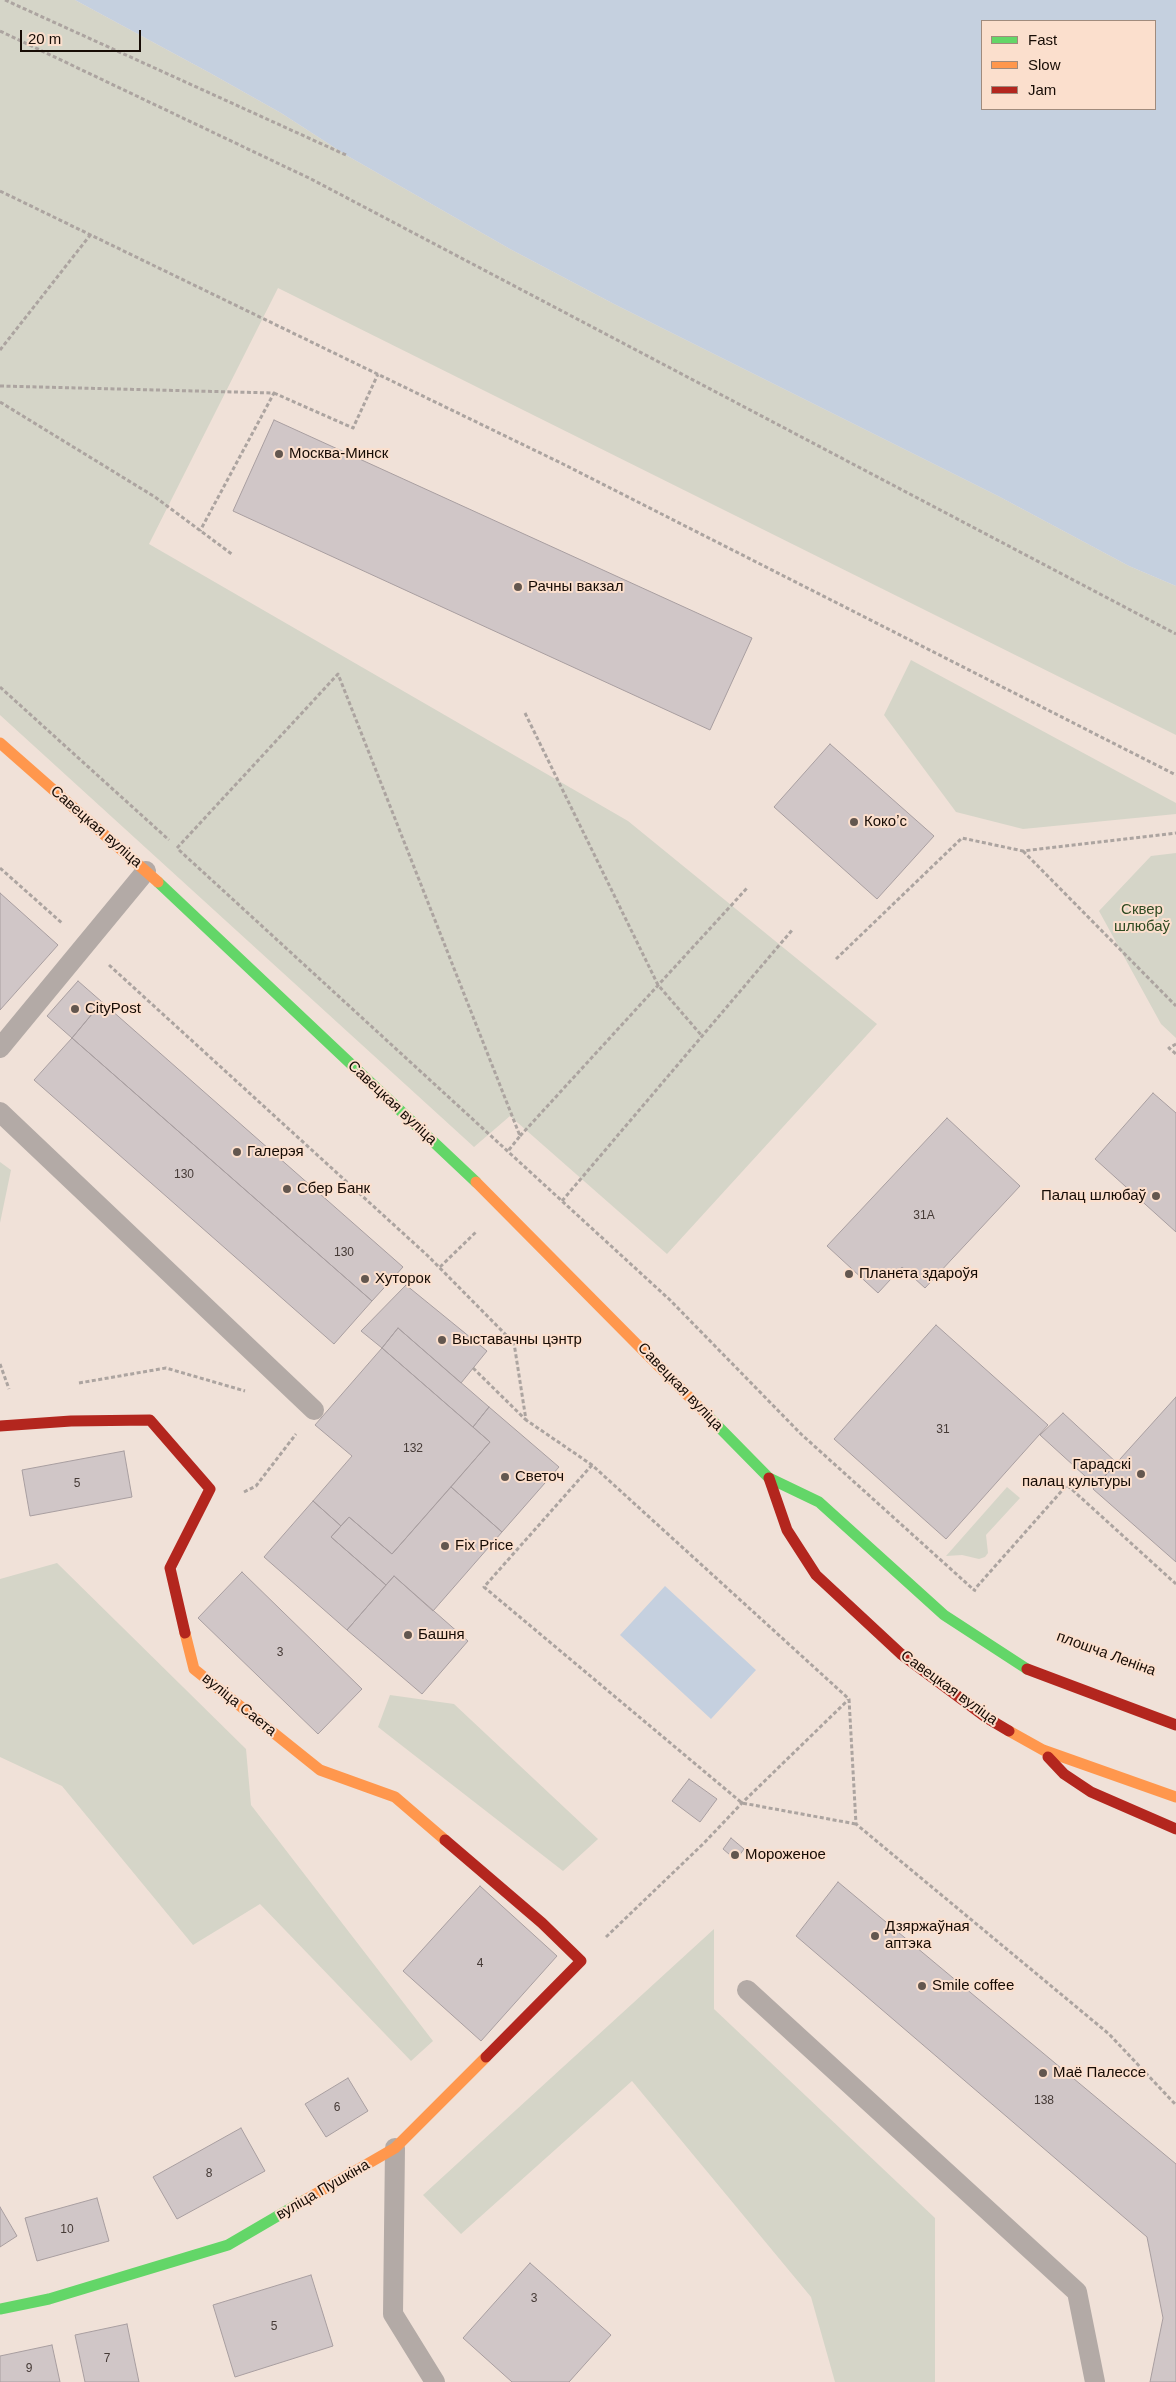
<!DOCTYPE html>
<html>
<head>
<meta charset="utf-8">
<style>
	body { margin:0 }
	#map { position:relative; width:1176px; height:2382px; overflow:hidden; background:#f0e1d8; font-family:Arial,sans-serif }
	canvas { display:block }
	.legend { position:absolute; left:981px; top:20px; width:175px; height:90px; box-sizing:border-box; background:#fbdfcd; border:1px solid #a08b7d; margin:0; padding:6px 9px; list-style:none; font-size:15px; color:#170c05 }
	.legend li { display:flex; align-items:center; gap:10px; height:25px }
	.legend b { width:25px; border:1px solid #a08b7d }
	.scale { position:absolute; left:20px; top:30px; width:121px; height:22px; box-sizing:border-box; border:2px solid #170c05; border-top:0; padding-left:6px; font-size:15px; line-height:18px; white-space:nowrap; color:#170c05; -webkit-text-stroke:4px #fbdfcd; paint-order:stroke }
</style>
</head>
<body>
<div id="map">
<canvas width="1176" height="2382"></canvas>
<ul class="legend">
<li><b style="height:6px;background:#63d668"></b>Fast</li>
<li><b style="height:6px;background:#ff974d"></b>Slow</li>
<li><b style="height:6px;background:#b3261e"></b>Jam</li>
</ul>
<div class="scale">20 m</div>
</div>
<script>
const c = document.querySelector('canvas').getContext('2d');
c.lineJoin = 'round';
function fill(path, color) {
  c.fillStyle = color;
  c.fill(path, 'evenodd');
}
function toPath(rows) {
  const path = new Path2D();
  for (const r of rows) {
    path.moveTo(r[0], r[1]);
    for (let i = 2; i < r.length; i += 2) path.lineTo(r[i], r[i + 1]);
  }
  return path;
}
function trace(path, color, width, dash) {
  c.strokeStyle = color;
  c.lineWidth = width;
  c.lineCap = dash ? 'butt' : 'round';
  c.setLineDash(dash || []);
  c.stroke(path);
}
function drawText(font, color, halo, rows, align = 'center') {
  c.font = font + ' Arial,sans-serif';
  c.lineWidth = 4;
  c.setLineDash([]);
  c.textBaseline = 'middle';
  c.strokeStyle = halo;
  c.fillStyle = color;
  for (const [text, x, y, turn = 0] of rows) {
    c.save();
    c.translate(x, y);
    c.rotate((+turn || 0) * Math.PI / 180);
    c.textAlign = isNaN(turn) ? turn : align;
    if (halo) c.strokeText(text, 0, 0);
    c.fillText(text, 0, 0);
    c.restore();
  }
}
const green = toPath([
	[0,0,75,0,210,73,281,113,346,155,510,249,614,304,1000,497,1129,566,1176,586,1176,735,278,288,149,544,628,821,877,1024,667,1254,510,1116,474,1147,0,715],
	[911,660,1176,803,1176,814,1023,829,956,812,884,715],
	[1176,853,1176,1038,1161,1024,1099,911,1151,856],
	[0,1162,11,1170,0,1223],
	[1007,1487,1020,1498,986,1535,988,1553,985,1557,979,1559,962,1555,946,1556],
	[57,1563,246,1749,251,1805,433,2041,411,2061,260,1904,193,1945,62,1786,0,1757,0,1579],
	[390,1695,454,1704,598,1839,563,1871,378,1727],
	[714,1929,714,2009,935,2218,935,2382,835,2382,811,2297,632,2081,461,2234,423,2195]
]);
const water = toPath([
	[75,0,1176,0,1176,586,1129,566,1000,497,614,304,510,249,346,155,281,113,210,73],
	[1155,21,1155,109,982,109,982,21],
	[665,1586,756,1670,711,1719,620,1635]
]);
const building = toPath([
	[274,420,752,638,710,730,233,511,274,420],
	[830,744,934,836,877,899,774,807,830,744],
	[0,893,58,945,0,1010,0,893],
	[78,981,102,1002,72,1038,47,1016,78,981],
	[102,1002,403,1267,372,1301,72,1038,102,1002],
	[72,1038,372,1301,334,1344,34,1080,72,1038],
	[1153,1093,1176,1113,1176,1232,1095,1159,1153,1093],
	[947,1118,1020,1186,925,1288,902,1267,878,1293,827,1246,947,1118],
	[406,1285,487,1351,461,1383,398,1328,382,1348,361,1331,406,1285],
	[936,1325,1048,1425,946,1539,834,1439,936,1325],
	[398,1328,489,1407,473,1427,382,1348,398,1328],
	[382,1348,490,1442,392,1554,349,1517,341,1526,313,1501,352,1456,315,1425,382,1348],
	[1176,1397,1176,1562,1093,1489,1176,1397],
	[489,1407,559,1467,502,1532,451,1487,490,1442,473,1427,489,1407],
	[1063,1413,1117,1463,1096,1486,1040,1435,1063,1413],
	[124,1451,132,1497,30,1516,22,1470,124,1451],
	[451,1487,502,1532,433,1611,394,1576,386,1585,331,1537,349,1517,392,1554,451,1487],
	[313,1501,341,1526,331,1537,386,1585,347,1630,264,1557,313,1501],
	[242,1572,362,1689,318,1734,198,1618,242,1572],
	[394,1576,468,1641,422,1694,347,1630,394,1576],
	[689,1779,717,1799,700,1822,672,1801,689,1779],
	[731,1838,744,1849,736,1860,723,1849,731,1838],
	[838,1882,1176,2164,1176,2382,1150,2382,1163,2318,1147,2237,796,1936,838,1882],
	[480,1886,557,1956,481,2041,403,1971,480,1886],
	[348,2078,368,2111,326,2137,305,2104,348,2078],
	[241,2128,265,2171,177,2219,153,2177,241,2128],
	[97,2198,109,2241,37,2261,25,2218,97,2198],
	[0,2207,17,2236,0,2247,0,2207],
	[530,2263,611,2335,569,2382,512,2382,463,2338,530,2263],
	[311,2275,333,2346,235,2377,213,2305,311,2275],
	[127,2324,139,2382,85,2382,75,2335,127,2324],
	[52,2345,60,2382,0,2382,0,2356,52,2345]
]);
const path = toPath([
	[5,0,346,155],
	[0,31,311,179,1176,634],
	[0,191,563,464,1176,775],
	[0,350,91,234],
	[0,386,274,393,200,531],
	[274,393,353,428,378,374],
	[0,402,155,497,233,555],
	[0,687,169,840],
	[525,713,658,985,702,1036],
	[177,848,338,674,520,1136,508,1151],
	[179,850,670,1300,801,1434,974,1590],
	[1023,851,1176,1006],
	[0,868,63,924],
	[836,959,962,838,1023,851,1176,833],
	[109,965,428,1256,514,1343,526,1420,592,1465,849,1699,856,1824,1109,2034,1176,2105],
	[1176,1044,1169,1048,1176,1054],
	[520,1136,748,887],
	[562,1201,793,929],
	[440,1267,477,1231],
	[0,1364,9,1389],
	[473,1368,526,1420],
	[79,1383,166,1368,245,1391],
	[592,1465,484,1587,742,1803,856,1824],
	[244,1492,256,1486,296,1434],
	[976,1591,974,1590,1067,1485,1176,1584],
	[606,1937,704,1843,742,1803,848,1700]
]);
const lane = toPath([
	[0,1048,146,871],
	[0,1112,314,1410],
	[747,1990,1077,2292,1095,2382],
	[395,2148,393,2314,435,2382]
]);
const fast = toPath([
	[158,882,476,1182],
	[708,1416,769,1478,819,1502,944,1615,1027,1669],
	[0,2309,49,2299,228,2245,305,2200]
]);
const slow = toPath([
	[0,743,158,882],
	[476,1182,708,1416],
	[185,1633,194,1669,320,1770,395,1797,445,1840],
	[1009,1731,1043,1750,1176,1797],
	[305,2200,395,2148,486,2057]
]);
const jam = toPath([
	[0,1426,71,1421,150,1420,210,1489,170,1568,185,1633],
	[769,1478,787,1530,816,1575,901,1654,987,1718,1009,1731],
	[1027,1669,1176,1725],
	[1048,1757,1064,1774,1091,1792,1176,1829],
	[445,1840,542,1923,581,1961,486,2057]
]);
const markers = [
	[279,454,5,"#63574f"],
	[518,587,5,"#63574f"],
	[854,822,5,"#63574f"],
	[75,1009,5,"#63574f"],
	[237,1152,5,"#63574f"],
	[287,1189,5,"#63574f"],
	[1156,1196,5,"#63574f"],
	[849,1274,5,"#63574f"],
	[365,1279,5,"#63574f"],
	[442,1340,5,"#63574f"],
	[1141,1474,5,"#63574f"],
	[505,1477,5,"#63574f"],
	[445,1546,5,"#63574f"],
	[408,1635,5,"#63574f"],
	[735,1855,5,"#63574f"],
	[875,1936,5,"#63574f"],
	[922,1986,5,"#63574f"],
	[1043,2073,5,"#63574f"]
];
const numberNames = [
	["130",184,1175],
	["31А",924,1216],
	["130",344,1253],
	["31",943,1430],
	["132",413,1449],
	["5",77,1484],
	["3",280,1653],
	["4",480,1964],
	["138",1044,2101],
	["6",337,2108],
	["8",209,2174],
	["10",67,2230],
	["3",534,2299],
	["5",274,2327],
	["7",107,2359],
	["9",29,2369]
];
const poiNames = [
	["Москва-Минск",289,454],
	["Рачны вакзал",528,587],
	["Кокоʼс",864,822],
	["CityPost",85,1009],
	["Галерэя",247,1152],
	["Сбер Банк",297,1189],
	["Палац шлюбаў",1146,1196,"right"],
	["Планета здароўя",859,1274],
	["Хуторок",375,1279],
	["Выставачны цэнтр",452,1340],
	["Гарадскі",1131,1465,"right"],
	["палац культуры",1131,1482,"right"],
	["Светоч",515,1477],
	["Fix Price",455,1546],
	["Башня",418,1635],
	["Мороженое",745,1855],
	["Дзяржаўная",885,1927],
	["аптэка",885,1944],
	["Smile coffee",932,1986],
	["Маё Палессе",1053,2073]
];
const streetNames = [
	["Савецкая вуліца",96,827,41],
	["Савецкая вуліца",392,1103,43],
	["Савецкая вуліца",680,1387,46],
	["плошча Леніна",1106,1654,20],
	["Савецкая вуліца",949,1688,36],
	["вуліца Саета",239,1705,39],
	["вуліца Пушкіна",323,2190,-30]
];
const parkNames = [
	["Сквер",1142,910],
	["шлюбаў",1142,927]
];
fill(green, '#d5d5c8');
fill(water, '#c5d0df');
fill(building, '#d0c6c7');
trace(building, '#a89ea0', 1);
trace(path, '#aca4a0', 3, [4, 2.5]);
trace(lane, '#b3aaa6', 20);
trace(fast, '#63d668', 11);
trace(slow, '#ff974d', 11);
trace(jam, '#b3261e', 11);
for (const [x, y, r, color] of markers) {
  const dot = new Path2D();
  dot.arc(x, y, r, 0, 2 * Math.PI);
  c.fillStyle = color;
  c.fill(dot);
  trace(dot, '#fbdfcd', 2);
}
drawText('12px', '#453a36', null, numberNames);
drawText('15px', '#170c05', '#fbdfcd', poiNames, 'left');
drawText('15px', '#170c05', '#fbdfcd', streetNames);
drawText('15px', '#2f4b23', '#fbdfcd', parkNames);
</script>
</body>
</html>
